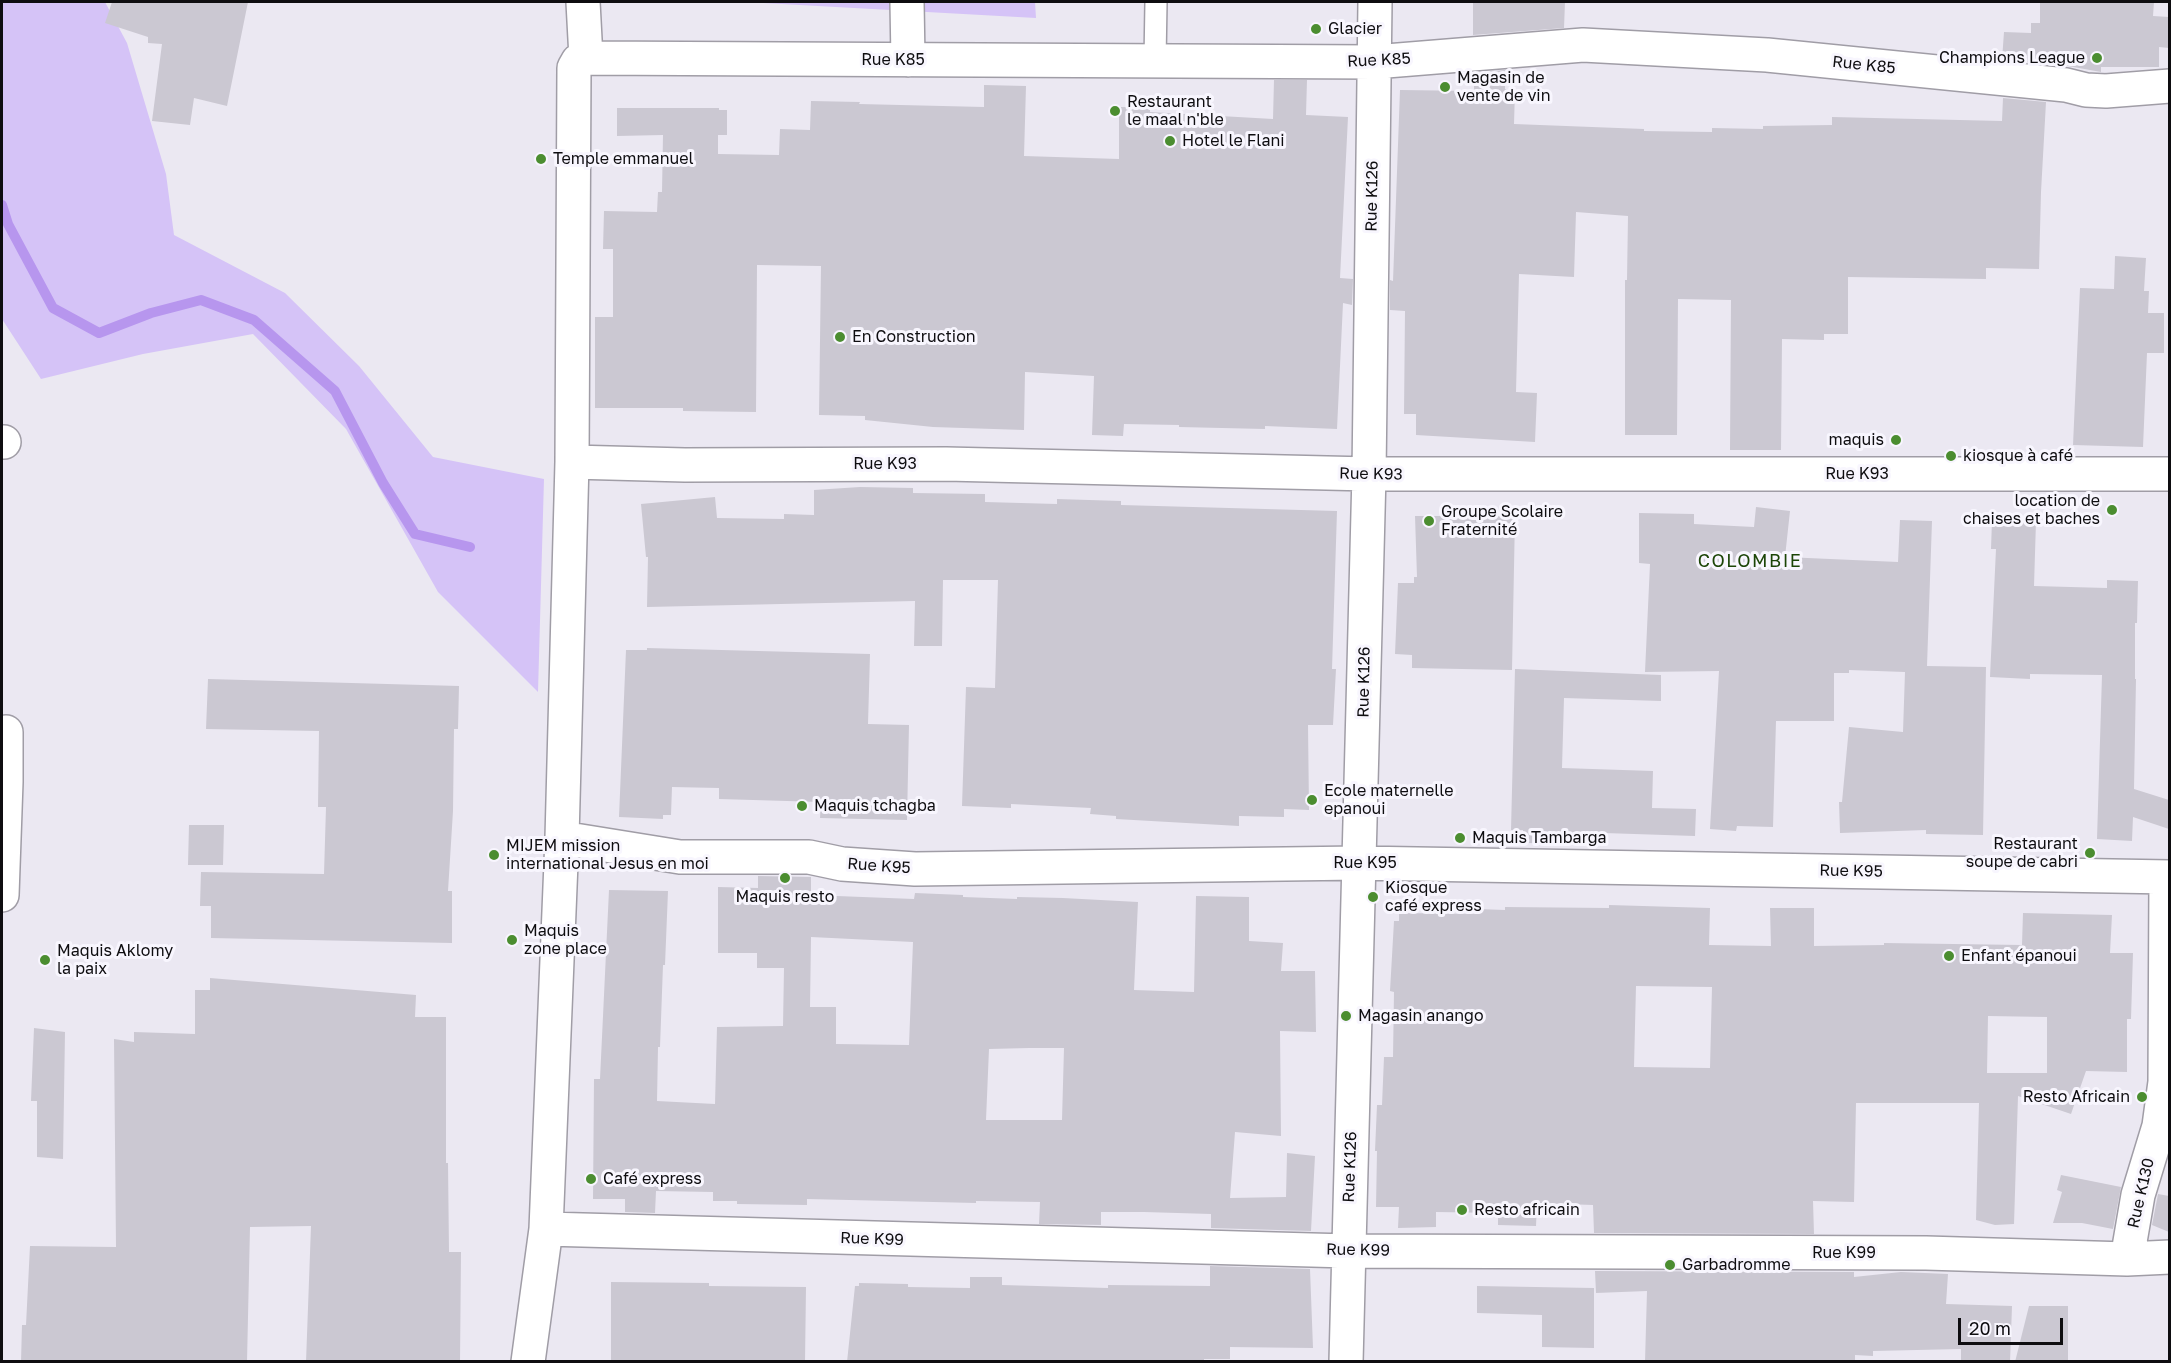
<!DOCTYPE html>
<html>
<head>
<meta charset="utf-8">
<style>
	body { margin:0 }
	#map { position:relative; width:2171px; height:1363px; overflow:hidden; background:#ebe8f2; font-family:"Golos Text",sans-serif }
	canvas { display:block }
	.frame { position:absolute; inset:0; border:3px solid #0e0d10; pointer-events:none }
	.scale { position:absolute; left:1958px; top:1318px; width:105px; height:27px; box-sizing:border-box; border:3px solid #0e0d10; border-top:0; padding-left:8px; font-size:18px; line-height:21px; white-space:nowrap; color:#0e0d10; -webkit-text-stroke:4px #f8f6fe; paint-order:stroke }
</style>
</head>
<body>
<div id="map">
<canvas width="2171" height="1363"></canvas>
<div class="frame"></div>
<div class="scale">20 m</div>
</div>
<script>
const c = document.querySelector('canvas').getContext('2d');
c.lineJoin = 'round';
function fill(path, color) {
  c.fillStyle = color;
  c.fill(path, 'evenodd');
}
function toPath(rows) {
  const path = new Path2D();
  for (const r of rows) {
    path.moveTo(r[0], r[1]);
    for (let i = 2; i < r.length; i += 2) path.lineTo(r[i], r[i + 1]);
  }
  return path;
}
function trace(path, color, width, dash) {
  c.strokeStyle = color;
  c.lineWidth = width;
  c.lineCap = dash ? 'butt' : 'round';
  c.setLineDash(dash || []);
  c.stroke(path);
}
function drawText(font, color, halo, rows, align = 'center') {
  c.font = font + ' "Golos Text",sans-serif';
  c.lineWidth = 6;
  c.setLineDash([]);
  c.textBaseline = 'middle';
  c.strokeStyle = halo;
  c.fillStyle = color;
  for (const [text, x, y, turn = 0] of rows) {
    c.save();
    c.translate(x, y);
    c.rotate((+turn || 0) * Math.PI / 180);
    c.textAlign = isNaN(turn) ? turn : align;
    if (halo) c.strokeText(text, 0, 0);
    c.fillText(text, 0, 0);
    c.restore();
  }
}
const green = toPath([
	[2,2,105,2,127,43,166,174,174,235,285,293,359,366,433,457,544,479,538,692,438,592,346,429,253,334,143,354,41,379,2,319],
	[745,2,1035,2,1036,18]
]);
const stream = toPath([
	[2,205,8,224,53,308,99,333,151,313,201,300,254,320,335,391,383,483,415,534,470,547]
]);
const building = toPath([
	[112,2,248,2,227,106,194,98,190,125,152,121,162,44,148,43,148,37,105,23],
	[1473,2,1565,2,1564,28,1473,35],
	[2040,2,2154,2,2153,16,2169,17,2169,48,2159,47,2159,67,2101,67,2101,72,2068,66,2002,60,2004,32,2031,33,2031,23,2040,23],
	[1505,70,1505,89,1515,90,1514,124,1644,129,1644,131,1712,132,1712,128,1763,129,1763,126,1832,125,1832,117,2002,121,2003,98,2046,102,2041,192,2039,269,1986,268,1986,279,1848,277,1848,334,1824,334,1824,340,1782,339,1781,450,1730,450,1731,300,1678,299,1677,435,1625,435,1625,280,1627,280,1628,216,1576,212,1574,277,1519,274,1516,392,1537,393,1535,442,1416,435,1416,414,1404,414,1405,311,1390,310,1390,280,1393,281,1400,90,1474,91,1474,73],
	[1274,80,1307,80,1306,115,1348,117,1340,278,1353,279,1352,305,1343,303,1337,429,1265,426,1265,429,1179,427,1179,425,1124,424,1123,436,1092,435,1094,376,1025,372,1024,430,933,427,865,420,865,416,819,415,821,266,757,265,756,412,683,411,683,408,595,408,595,317,613,317,613,249,603,249,604,211,657,212,658,192,662,192,663,135,617,136,617,108,719,108,719,110,727,110,727,135,718,135,718,154,779,155,780,129,810,130,811,101,860,102,859,104,984,107,984,85,1026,86,1024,156,1119,159,1119,107,1150,107,1150,112,1273,119],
	[2115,256,2146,258,2144,291,2149,291,2148,313,2164,313,2164,353,2147,353,2143,447,2073,445,2080,288,2114,289],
	[860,487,913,488,913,493,985,494,985,502,1057,504,1057,499,1121,501,1121,505,1337,511,1332,669,1336,669,1333,725,1308,725,1309,810,1284,809,1284,817,1239,816,1239,826,1116,819,1116,816,1090,814,1091,808,1011,804,1011,808,962,806,966,687,995,688,998,580,943,580,942,646,914,646,915,601,647,607,648,557,646,557,641,504,715,497,717,518,784,519,784,514,814,515,814,490],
	[1756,507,1790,511,1785,557,1898,562,1900,520,1932,521,1927,666,1986,667,1983,835,1926,834,1926,830,1840,833,1839,802,1842,802,1849,727,1903,732,1905,672,1849,670,1849,673,1834,673,1834,721,1776,721,1773,827,1737,826,1736,831,1710,829,1719,671,1645,672,1650,564,1639,563,1639,513,1694,514,1694,524,1754,527],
	[1415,516,1515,516,1512,670,1412,668,1412,655,1395,654,1398,583,1414,583,1414,577,1417,577],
	[1992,520,2036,521,2034,586,2107,588,2107,580,2138,581,2137,623,2135,623,2135,679,2136,679,2134,789,2169,800,2169,829,2133,817,2132,841,2097,839,2102,675,2030,674,2030,679,1990,677,1996,549,1991,549],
	[647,648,870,654,868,724,909,725,907,820,820,818,821,802,719,799,719,788,672,787,671,815,663,815,663,819,619,817,626,650,647,650],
	[1515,669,1661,675,1661,701,1564,698,1562,768,1653,771,1652,808,1696,809,1695,836,1604,833,1604,844,1523,843,1523,830,1511,830],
	[208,679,459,686,458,729,454,729,453,811,448,891,452,891,452,943,211,938,211,906,200,906,201,872,324,874,326,807,318,807,319,731,206,729],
	[189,825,224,825,223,865,188,865],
	[758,876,811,877,811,895,914,899,915,893,963,895,963,897,1017,899,1017,897,1063,898,1138,902,1134,990,1194,992,1196,896,1249,897,1249,941,1283,943,1281,971,1315,971,1316,1032,1280,1031,1281,1136,1235,1132,1230,1198,1286,1197,1287,1153,1315,1156,1311,1231,1211,1228,1211,1214,1144,1212,1101,1212,1101,1225,1039,1224,1040,1202,976,1201,976,1203,807,1199,807,1205,737,1204,737,1201,713,1201,713,1192,656,1191,655,1213,625,1212,625,1199,593,1199,594,1079,600,1079,609,890,668,891,665,965,663,965,660,1047,658,1047,657,1101,715,1104,717,1027,783,1026,784,968,757,968,757,953,718,953,718,887,758,888],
	[811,937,913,942,909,1045,836,1044,836,1007,810,1007],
	[1029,1048,1064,1048,1062,1120,986,1120,989,1049],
	[1609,905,1710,908,1709,945,1771,946,1770,908,1814,908,1814,946,1884,945,1884,943,2022,945,2023,913,2112,915,2110,953,2133,953,2131,1019,2127,1019,2127,1072,2086,1071,2071,1114,2018,1096,2014,1224,1995,1225,1976,1220,1979,1103,1856,1103,1854,1202,1813,1201,1814,1234,1594,1233,1593,1205,1537,1203,1536,1226,1498,1225,1498,1213,1436,1212,1436,1227,1398,1228,1399,1207,1376,1207,1377,1151,1375,1151,1377,1105,1382,1105,1384,1057,1393,1057,1394,992,1390,991,1394,921,1399,921,1399,913,1477,914,1477,909,1505,910,1505,907,1609,908],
	[1636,986,1712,987,1710,1068,1634,1067],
	[1988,1016,2047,1017,2047,1073,1987,1073],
	[210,978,416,995,415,1017,446,1017,446,1163,448,1163,449,1252,461,1252,460,1362,306,1362,311,1226,250,1227,247,1362,21,1362,22,1325,26,1325,30,1246,116,1247,114,1039,134,1042,134,1032,195,1034,195,990,210,990],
	[34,1028,65,1032,63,1159,37,1157,37,1101,31,1101],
	[2061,1175,2121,1187,2113,1229,2082,1223,2053,1223,2062,1192,2057,1190],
	[2158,1194,2169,1196,2169,1232,2152,1225],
	[1210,1266,1310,1269,1313,1348,1230,1347,1230,1359,1204,1359,1204,1362,847,1362,855,1286,859,1286,859,1283,908,1284,908,1287,970,1288,970,1277,1002,1277,1002,1285,1108,1288,1108,1285,1210,1286],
	[1595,1271,1854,1272,1854,1277,1901,1272,1948,1274,1946,1304,2012,1306,2010,1362,1961,1362,1961,1349,1873,1351,1873,1356,1855,1355,1855,1362,1645,1362,1647,1291,1596,1293],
	[611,1282,709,1283,709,1286,806,1287,805,1362,611,1362],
	[1477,1286,1594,1288,1594,1348,1542,1347,1542,1315,1477,1313],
	[2029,1306,2068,1306,2068,1362,2015,1362]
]);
const service = toPath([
	[1155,61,1156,2]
]);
const minor = toPath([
	[583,2,586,58],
	[907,2,908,60],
	[2,442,4,442],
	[572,462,685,465,946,464,1369,474,2170,474],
	[562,838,680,857,809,857,842,864,915,869,1359,863,2170,877],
	[2,895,6,782,6,732],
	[546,1229,1348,1251,1926,1253,2127,1259,2170,1257],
	[2127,1259,2138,1195,2159,1126,2165,1082,2166,877],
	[528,1362,546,1229,562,838,572,462,574,68,578,61,586,58,1374,62,1583,45,1767,55,2066,85,2086,90,2106,91,2170,86],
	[1346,1362,1369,474,1375,2]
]);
const markers = [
	[1316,29,6,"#4b8d30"],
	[2097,58,6,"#4b8d30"],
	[1445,87,6,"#4b8d30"],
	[1115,111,6,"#4b8d30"],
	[1170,141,6,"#4b8d30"],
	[541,159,6,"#4b8d30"],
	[840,337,6,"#4b8d30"],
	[1896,440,6,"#4b8d30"],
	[1951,456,6,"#4b8d30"],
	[2112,510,6,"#4b8d30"],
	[1429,521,6,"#4b8d30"],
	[1312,800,6,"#4b8d30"],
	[802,806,6,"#4b8d30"],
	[1460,838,6,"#4b8d30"],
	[2090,853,6,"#4b8d30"],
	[494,855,6,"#4b8d30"],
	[785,878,6,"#4b8d30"],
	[1373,897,6,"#4b8d30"],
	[512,940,6,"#4b8d30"],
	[1949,956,6,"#4b8d30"],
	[45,960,6,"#4b8d30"],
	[1346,1016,6,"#4b8d30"],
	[2142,1097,6,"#4b8d30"],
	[591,1179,6,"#4b8d30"],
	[1462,1210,6,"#4b8d30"],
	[1670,1265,6,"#4b8d30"]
];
const poiNames = [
	["Glacier",1328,29],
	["Champions League",2085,58,"right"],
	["Magasin de",1457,78],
	["vente de vin",1457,96],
	["Restaurant",1127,102],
	["le maal n'ble",1127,120],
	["Hotel le Flani",1182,141],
	["Temple emmanuel",553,159],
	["En Construction",852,337],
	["maquis",1884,440,"right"],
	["kiosque à café",1963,456],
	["location de",2100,501,"right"],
	["chaises et baches",2100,519,"right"],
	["Groupe Scolaire",1441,512],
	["Fraternité",1441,530],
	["Ecole maternelle",1324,791],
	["epanoui",1324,809],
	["Maquis tchagba",814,806],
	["Maquis Tambarga",1472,838],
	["Restaurant",2078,844,"right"],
	["soupe de cabri",2078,862,"right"],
	["MIJEM mission",506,846],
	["international Jesus en moi",506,864],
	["Kiosque",1385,888],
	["café express",1385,906],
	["Maquis resto",785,897,"center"],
	["Maquis",524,931],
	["zone place",524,949],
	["Maquis Aklomy",57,951],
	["la paix",57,969],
	["Enfant épanoui",1961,956],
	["Magasin anango",1358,1016],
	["Resto Africain",2130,1097,"right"],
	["Café express",603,1179],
	["Resto africain",1474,1210],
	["Garbadromme",1682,1265]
];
const streetNames = [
	["Rue K85",893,60],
	["Rue K85",1379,60,-3],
	["Rue K85",1864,65,6],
	["Rue K126",1372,196,-89],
	["Rue K93",885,464],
	["Rue K93",1371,474,1],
	["Rue K93",1857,474],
	["Rue K126",1364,682,-89],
	["Rue K95",1365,863],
	["Rue K95",879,866,4],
	["Rue K95",1851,871,1],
	["Rue K126",1350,1167,-88],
	["Rue K130",2141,1193,-77],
	["Rue K99",872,1239,2],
	["Rue K99",1358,1250,1],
	["Rue K99",1844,1253]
];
const neighbourhoodNames = [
	["COLOMBIE",1750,561]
];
fill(green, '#d5c3f7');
trace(stream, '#b796ee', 10);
fill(building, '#cbc8d2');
trace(service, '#a09da6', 24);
trace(minor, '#a09da6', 36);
trace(service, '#fff', 21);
trace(minor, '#fff', 33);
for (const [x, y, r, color] of markers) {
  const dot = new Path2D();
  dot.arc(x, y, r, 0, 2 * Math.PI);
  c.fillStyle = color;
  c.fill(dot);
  trace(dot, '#f8f6fe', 2);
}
drawText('16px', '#0e0d10', '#f8f6fe', poiNames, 'left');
drawText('16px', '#0e0d10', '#f8f6fe', streetNames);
c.letterSpacing = '1.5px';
drawText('18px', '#1c4507', '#f8f6fe', neighbourhoodNames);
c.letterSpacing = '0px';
</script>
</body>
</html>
